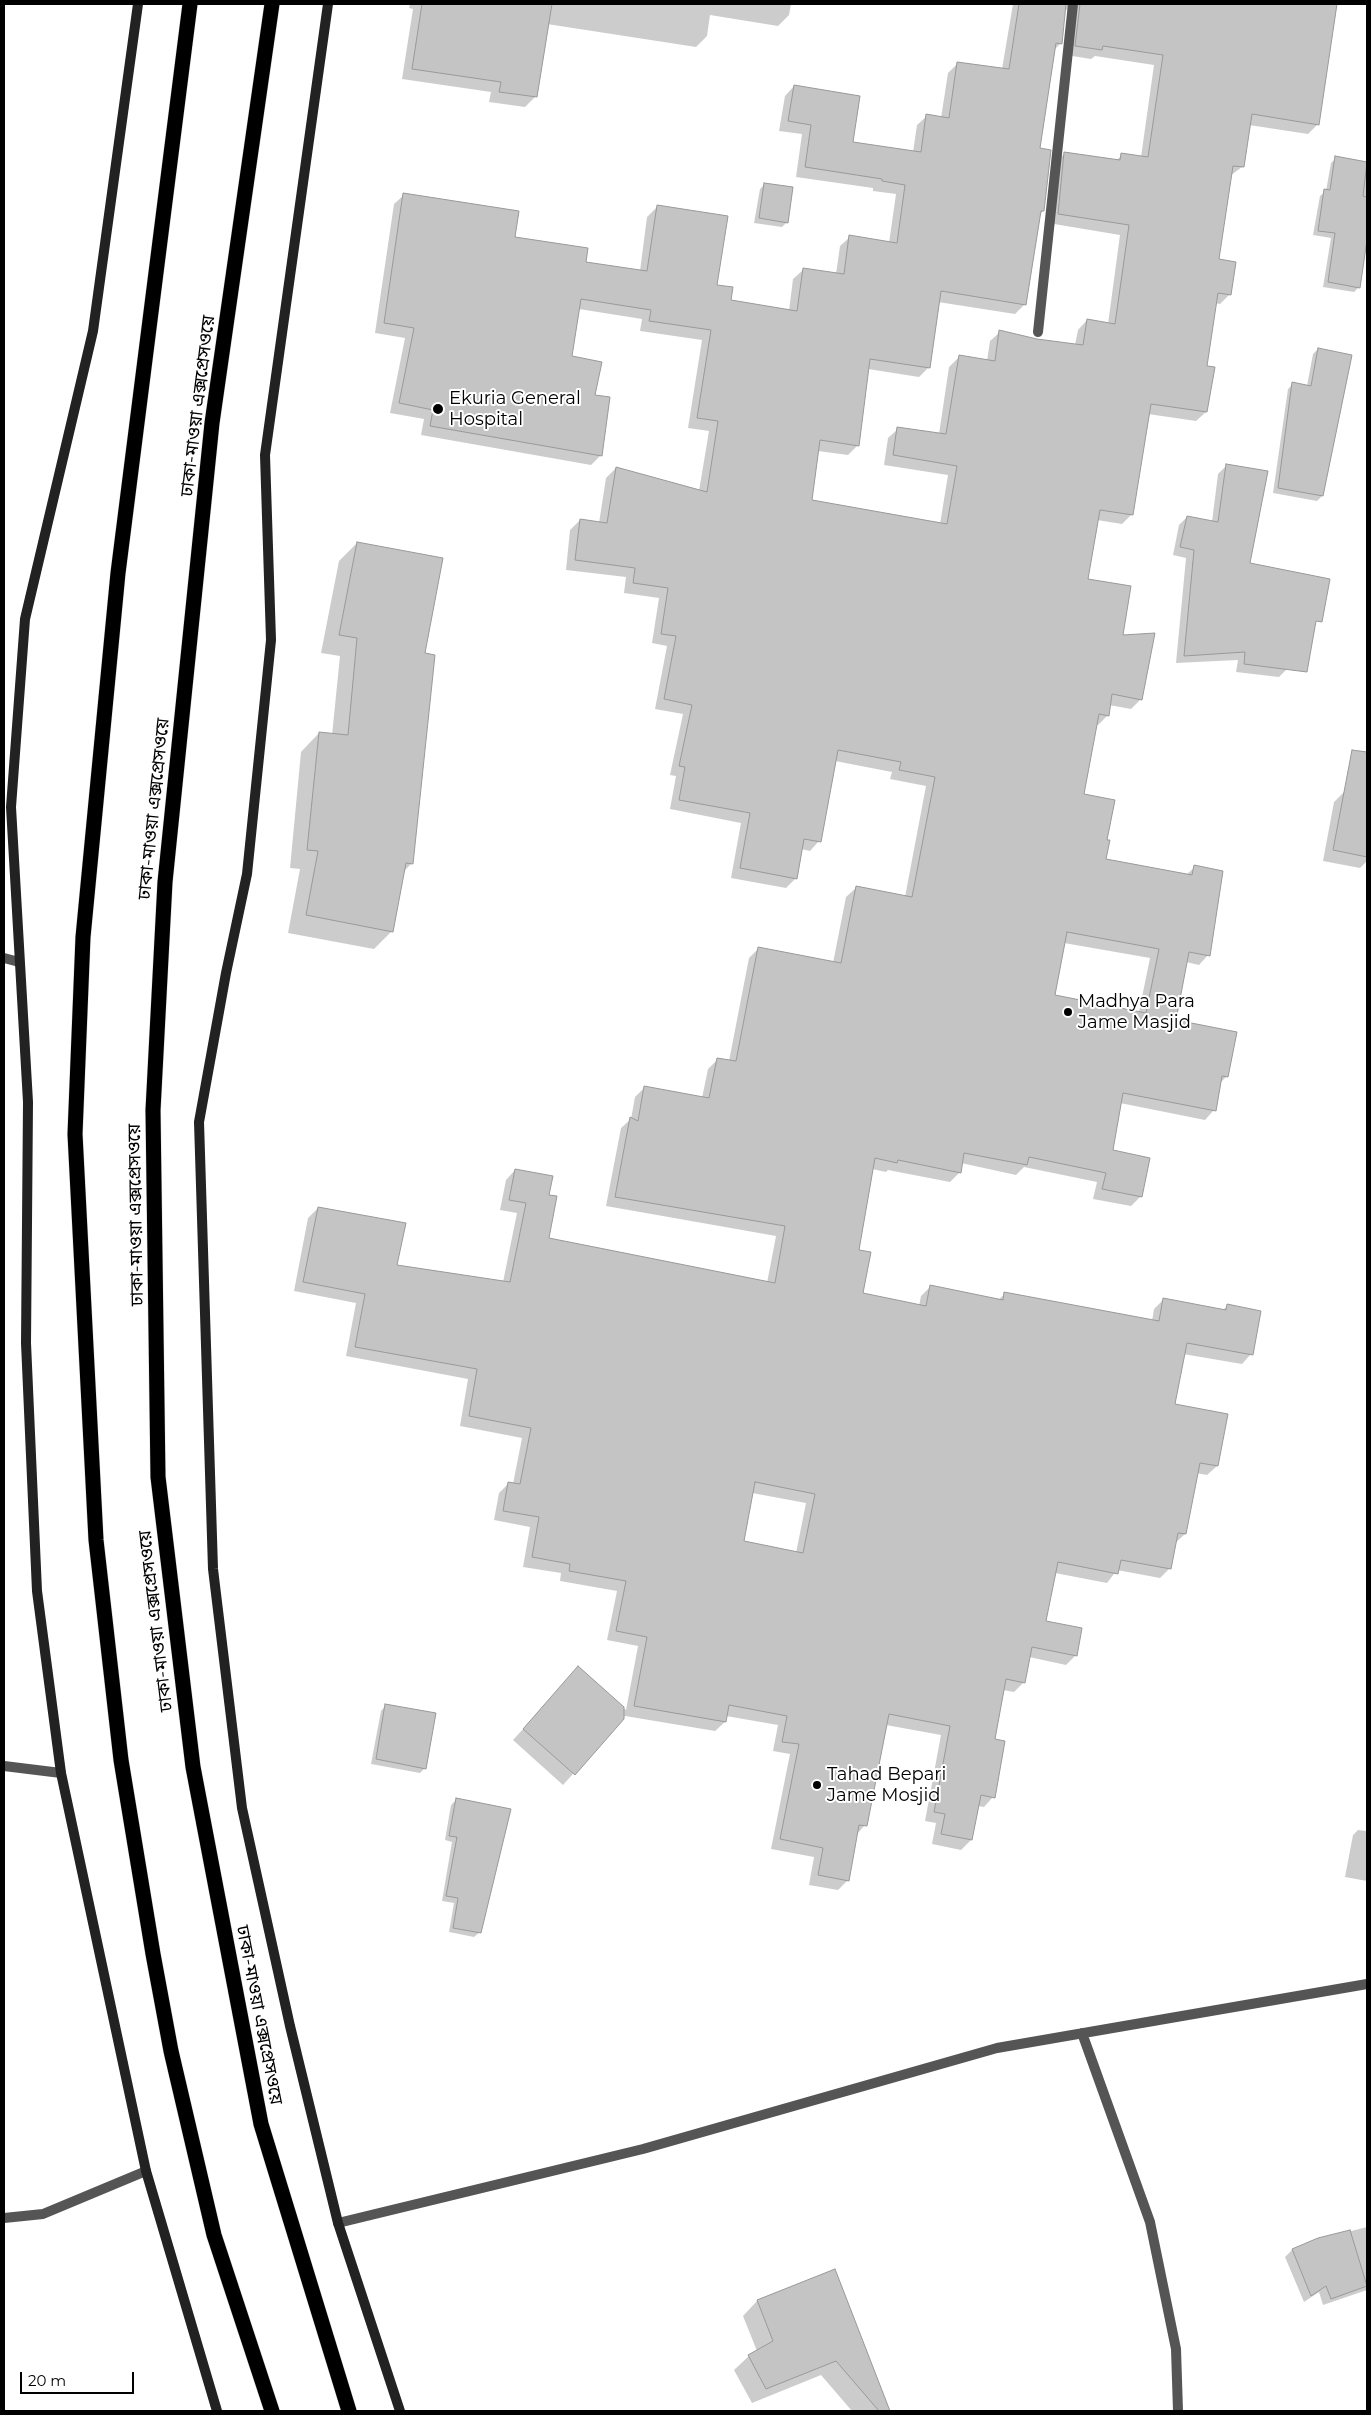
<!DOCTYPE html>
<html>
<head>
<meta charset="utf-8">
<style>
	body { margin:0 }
	#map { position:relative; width:1371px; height:2415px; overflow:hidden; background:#fff; font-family:Montserrat,sans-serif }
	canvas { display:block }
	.frame { position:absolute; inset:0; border:5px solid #000; pointer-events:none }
	.scale { position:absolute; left:20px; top:2372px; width:114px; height:22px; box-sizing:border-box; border:2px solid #000; border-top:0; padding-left:6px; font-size:15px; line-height:18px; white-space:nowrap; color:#000; -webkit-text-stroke:4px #fff; paint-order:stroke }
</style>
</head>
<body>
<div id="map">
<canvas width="1371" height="2415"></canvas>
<div class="frame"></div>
<div class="scale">20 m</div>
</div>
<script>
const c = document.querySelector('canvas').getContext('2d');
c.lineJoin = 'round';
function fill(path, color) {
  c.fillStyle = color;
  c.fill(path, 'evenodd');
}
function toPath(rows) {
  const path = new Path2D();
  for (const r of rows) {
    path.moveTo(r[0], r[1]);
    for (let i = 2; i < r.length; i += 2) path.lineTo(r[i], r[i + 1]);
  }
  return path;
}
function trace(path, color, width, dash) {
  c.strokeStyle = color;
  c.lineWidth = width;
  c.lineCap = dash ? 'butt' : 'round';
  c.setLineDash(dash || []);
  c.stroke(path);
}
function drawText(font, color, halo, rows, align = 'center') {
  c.font = font + ' Montserrat,"Noto Sans Bengali",sans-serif';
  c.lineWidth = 4;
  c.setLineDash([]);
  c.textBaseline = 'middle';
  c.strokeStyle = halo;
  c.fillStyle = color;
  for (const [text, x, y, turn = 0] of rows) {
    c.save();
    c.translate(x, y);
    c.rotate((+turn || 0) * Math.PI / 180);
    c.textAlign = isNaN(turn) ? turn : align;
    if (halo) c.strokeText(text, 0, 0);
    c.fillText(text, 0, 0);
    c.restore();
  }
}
const shadow = toPath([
	[410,4,791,4,789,15,778,26,710,15,707,36,696,47,547,24,536,96,525,107,489,102,491,92,402,79,413,9,409,8],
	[1013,4,1336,4,1318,124,1308,134,1249,125,1242,167,1230,176,1217,260,1230,294,1220,304,1215,303,1206,367,1206,412,1196,421,1148,414,1132,514,1122,524,1097,520,1086,580,1121,637,1141,699,1131,709,1109,705,1108,715,1098,725,1095,724,1083,795,1105,841,1105,860,1186,875,1195,867,1208,955,1199,965,1186,962,1174,1021,1227,1076,1220,1083,1214,1110,1205,1120,1120,1103,1111,1151,1141,1196,1131,1206,1093,1199,1097,1182,1024,1167,1016,1175,961,1163,960,1172,950,1182,888,1170,886,1172,872,1169,858,1251,862,1294,919,1306,921,1296,930,1287,998,1300,1005,1294,1152,1321,1154,1309,1164,1299,1222,1311,1227,1306,1251,1354,1242,1364,1183,1354,1173,1405,1217,1466,1207,1475,1196,1473,1185,1534,1174,1544,1169,1569,1160,1578,1117,1570,1107,1583,1055,1573,1045,1622,1076,1655,1066,1665,1029,1657,1024,1682,1014,1692,1003,1690,994,1740,993,1797,984,1807,978,1806,971,1840,961,1850,932,1844,936,1823,925,1821,941,1735,886,1725,865,1825,856,1835,848,1880,838,1890,809,1885,814,1857,771,1849,790,1754,773,1751,778,1725,726,1716,725,1722,715,1731,625,1716,563,1785,513,1740,579,1668,626,1710,638,1646,607,1640,617,1591,560,1581,561,1573,523,1567,530,1527,494,1520,499,1493,509,1483,513,1484,522,1438,460,1426,468,1379,346,1356,356,1303,294,1291,308,1218,318,1208,396,1266,503,1282,517,1213,500,1210,506,1180,515,1170,548,1196,547,1239,767,1283,776,1236,606,1206,621,1128,631,1119,635,1097,645,1087,702,1098,708,1069,718,1059,729,1061,749,958,759,948,833,963,846,897,856,888,905,897,926,786,890,779,892,772,835,761,819,841,810,851,801,849,796,878,786,888,731,878,741,823,670,809,676,776,670,775,683,714,655,709,667,646,652,643,659,598,624,593,626,577,566,570,570,530,580,520,599,523,606,478,616,468,699,491,709,431,688,428,702,340,640,331,642,319,579,309,571,357,594,396,601,455,591,465,421,435,424,419,390,413,405,338,375,333,394,204,404,195,585,263,640,271,647,217,657,207,716,286,730,301,789,311,793,279,803,270,836,274,840,246,850,237,889,243,896,194,873,191,873,188,796,177,802,134,779,131,785,96,794,86,851,143,913,152,917,125,927,116,941,118,948,73,958,63,1002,69],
	[1064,7,1071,14,1066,55,1091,59,1095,56,1154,65,1141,157,1122,155,1116,161,1065,153,1055,163,1048,223,1120,235,1108,324,1087,320,1078,330,1075,345,1037,340,1000,332,990,341,987,361,959,357,949,367,939,434,898,429,888,438,884,465,948,475,940,524,811,501,818,451,848,455,857,446,868,369,919,377,929,367,938,302,1015,314,1025,304,1039,215,1043,211,1039,149,1054,50,1061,43],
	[1064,943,1150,958,1139,1012,1054,996],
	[752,1493,806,1503,796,1553,743,1542],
	[1336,158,1367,175,1367,248,1365,248,1359,287,1354,292,1323,287,1331,238,1313,235,1320,196,1326,191,1331,163],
	[765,184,787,222,782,227,754,223,760,189],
	[1318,349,1322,496,1317,501,1273,493,1288,389,1293,384,1307,386,1313,354],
	[1226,466,1248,564,1287,669,1279,677,1236,672,1238,660,1176,663,1186,558,1173,555,1179,525,1187,517,1212,522,1218,474],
	[357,543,424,654,412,863,403,872,392,931,374,949,288,933,300,869,290,868,301,752,319,733,332,735,340,656,321,653,339,561],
	[1345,791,1367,795,1367,861,1360,868,1323,861,1334,802],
	[386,1705,425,1768,420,1773,371,1764,381,1711],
	[456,1800,480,1932,474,1937,449,1932,454,1903,442,1901,452,1842,445,1840,451,1805],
	[1358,1830,1367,1831,1367,1881,1345,1877,1353,1835],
	[1367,2227,1367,2290,1323,2305,1319,2292,1304,2302,1285,2257,1292,2250,1316,2240],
	[834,2271,889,2411,852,2411,821,2375,752,2403,734,2370,749,2356,757,2351,743,2316,757,2301]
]);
const building = toPath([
	[422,4,552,4,537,97,499,92,501,82,412,69,422,4],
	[1019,4,1066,4,1062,44,1056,43,1040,148,1051,150,1044,211,1041,211,1026,305,941,291,930,368,870,359,859,446,820,440,812,500,947,524,957,466,893,455,897,427,946,434,959,355,995,361,999,330,1037,339,1083,345,1087,319,1115,324,1129,225,1058,214,1064,152,1120,160,1121,153,1148,157,1163,55,1103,46,1102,50,1075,46,1080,4,1337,4,1319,125,1252,114,1244,167,1233,166,1219,259,1236,262,1231,295,1218,293,1207,366,1215,367,1207,412,1151,404,1133,515,1100,510,1088,579,1131,586,1123,635,1155,633,1142,700,1112,694,1109,716,1099,714,1084,794,1115,800,1107,840,1110,840,1106,859,1192,875,1194,865,1223,871,1210,956,1189,952,1176,1020,1237,1032,1228,1077,1222,1076,1216,1111,1123,1093,1113,1150,1150,1158,1142,1197,1102,1189,1106,1173,1029,1157,1027,1165,964,1153,961,1173,898,1160,897,1163,875,1158,859,1250,871,1252,863,1293,926,1306,930,1285,1003,1300,1004,1292,1159,1321,1163,1298,1226,1310,1227,1304,1261,1311,1253,1355,1187,1343,1175,1404,1228,1414,1218,1466,1200,1463,1186,1534,1178,1533,1171,1569,1121,1560,1118,1574,1058,1562,1046,1621,1082,1628,1077,1656,1032,1647,1025,1683,1006,1679,995,1739,1005,1741,995,1798,981,1795,972,1840,941,1834,945,1814,934,1812,950,1726,889,1714,867,1826,859,1825,849,1881,818,1875,823,1848,780,1839,799,1744,782,1742,787,1716,729,1705,726,1722,634,1706,647,1637,616,1631,626,1581,569,1571,570,1564,532,1557,539,1517,503,1511,508,1482,520,1484,531,1428,469,1416,477,1369,355,1347,365,1294,303,1282,318,1207,406,1223,397,1265,510,1282,526,1203,509,1200,515,1169,553,1176,549,1195,557,1196,549,1238,775,1283,785,1226,615,1197,630,1117,638,1121,644,1086,709,1098,717,1058,736,1061,758,947,841,963,856,886,912,897,935,777,899,770,901,762,838,750,821,842,804,839,797,879,740,868,750,813,679,800,685,767,679,766,692,705,664,699,676,636,661,634,668,588,633,583,635,568,575,560,580,519,607,523,616,467,707,492,718,421,697,418,711,330,649,321,651,310,581,299,572,356,602,362,595,395,610,397,602,456,430,426,433,410,399,403,414,328,384,323,403,193,519,211,515,237,588,248,586,262,647,271,657,205,728,216,717,285,733,287,731,300,797,311,803,268,844,274,849,235,897,243,905,185,882,181,882,179,805,167,811,125,788,121,794,85,860,96,853,142,921,152,926,114,949,118,957,62,1009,69,1019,4],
	[1067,932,1159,949,1146,1013,1055,995,1067,932],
	[755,1482,815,1494,803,1553,744,1541,755,1482],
	[1335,156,1367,162,1363,196,1367,197,1367,240,1360,288,1328,282,1335,233,1318,231,1324,189,1330,190,1335,156],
	[764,183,793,187,788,223,759,218,764,183],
	[1318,348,1352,355,1323,496,1278,488,1292,382,1311,386,1318,348],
	[1226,464,1268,471,1250,563,1330,579,1322,622,1316,621,1307,672,1244,664,1245,652,1184,656,1194,550,1180,547,1187,516,1218,522,1226,464],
	[357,542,443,558,425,653,435,655,413,864,406,863,393,932,306,915,318,851,307,850,319,732,348,735,357,638,339,635,357,542],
	[1352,750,1367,752,1367,857,1333,850,1352,750],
	[578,1666,624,1707,624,1719,575,1775,523,1729,578,1666],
	[385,1704,436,1713,426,1769,376,1759,385,1704],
	[456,1798,511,1809,481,1933,453,1928,458,1898,446,1896,457,1837,449,1836,456,1798],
	[1350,2230,1367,2286,1331,2299,1326,2286,1311,2296,1292,2249,1318,2238,1350,2230],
	[835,2269,890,2411,879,2411,836,2361,766,2389,748,2355,773,2341,757,2300,835,2269]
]);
const lane = toPath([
	[4,2218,43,2214,146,2171]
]);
const street = toPath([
	[1038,332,1073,4],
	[4,958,19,962],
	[4,1766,61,1773],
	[1082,2033,1150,2222,1176,2349,1178,2411],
	[338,2223,643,2149,997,2048,1367,1984]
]);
const secondary = toPath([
	[138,4,93,331,25,619,11,807,28,1102,26,1343,37,1591,61,1773,146,2171,217,2411],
	[328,4,265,455,271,640,247,874,226,973,199,1122,213,1569,242,1808,290,2026,338,2223,400,2411]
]);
const highway = toPath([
	[190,4,118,573,83,937,75,1134,96,1540,121,1760,153,1954,171,2051,214,2235,272,2411],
	[272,4,212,423,165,882,153,1110,158,1477,193,1767,261,2124,349,2411]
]);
const markers = [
	[438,409,6,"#000"],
	[1068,1012,5,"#000"],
	[817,1785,5,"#000"]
];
const poiNames = [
	["Ekuria General",449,399],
	["Hospital",449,420],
	["Madhya Para",1078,1002],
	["Jame Masjid",1078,1023],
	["Tahad Bepari",827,1775],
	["Jame Mosjid",827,1796]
];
const streetNames = [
	["ঢাকা-মাওয়া এক্সপ্রেসওয়ে",198,406,-83],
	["ঢাকা-মাওয়া এক্সপ্রেসওয়ে",154,809,-84],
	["ঢাকা-মাওয়া এক্সপ্রেসওয়ে",136,1215,-91],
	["ঢাকা-মাওয়া এক্সপ্রেসওয়ে",156,1621,-97],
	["ঢাকা-মাওয়া এক্সপ্রেসওয়ে",259,2015,79]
];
fill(shadow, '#0003');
fill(building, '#c4c4c4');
trace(building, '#999', 1);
trace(highway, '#dbdbdb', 16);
trace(lane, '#555', 10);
trace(street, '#555', 10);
trace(secondary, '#222', 10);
trace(highway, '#000', 15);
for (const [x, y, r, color] of markers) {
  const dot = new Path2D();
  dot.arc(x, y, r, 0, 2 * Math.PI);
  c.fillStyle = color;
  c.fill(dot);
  trace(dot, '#fff', 2);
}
drawText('18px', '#000', '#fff', poiNames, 'left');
drawText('18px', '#000', '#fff', streetNames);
</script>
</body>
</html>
